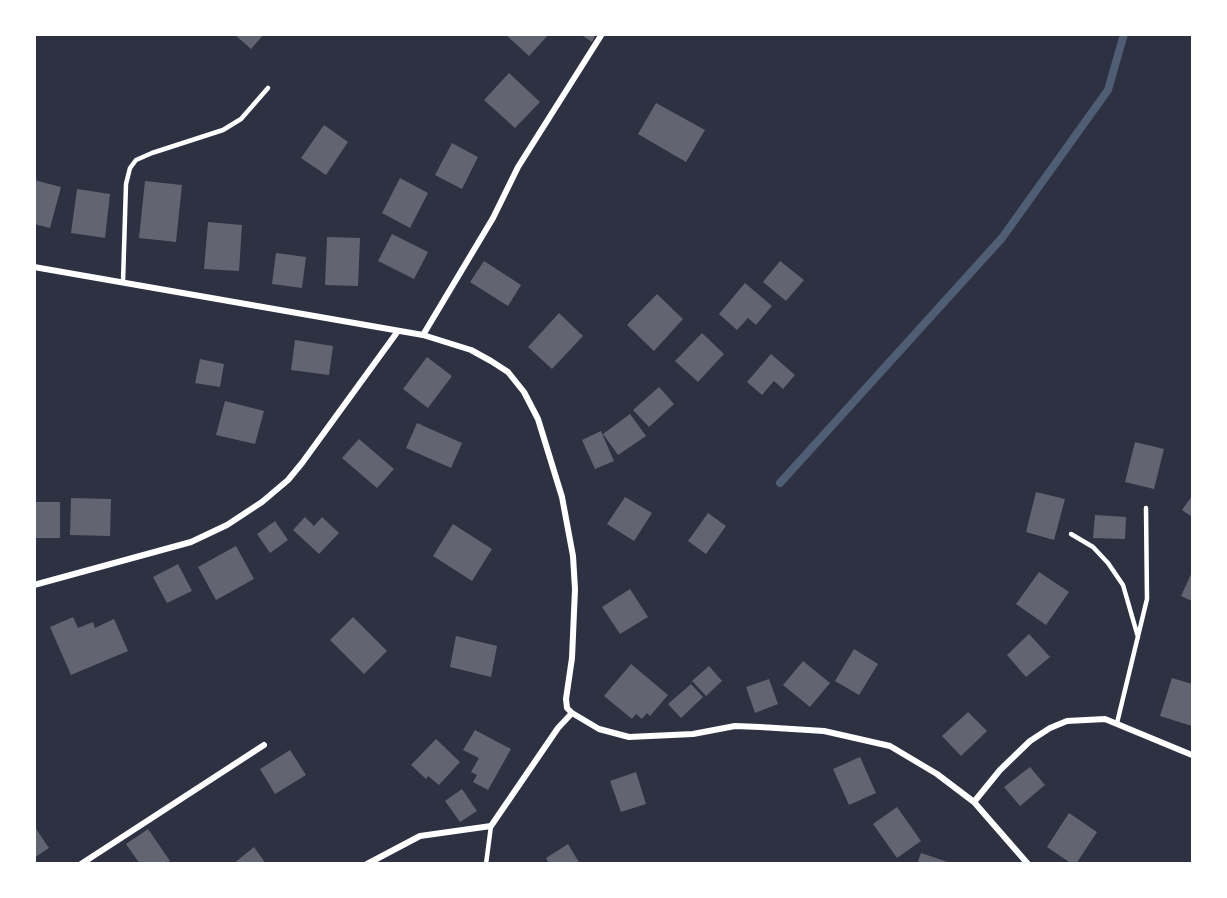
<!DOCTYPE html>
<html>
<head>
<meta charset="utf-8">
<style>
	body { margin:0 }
	#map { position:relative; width:1227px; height:898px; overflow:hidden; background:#2d3142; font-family:"Exo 2",sans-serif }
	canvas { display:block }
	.frame { position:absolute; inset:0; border:36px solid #fff; pointer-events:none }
</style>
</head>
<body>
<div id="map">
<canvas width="1227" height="898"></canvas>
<div class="frame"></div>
</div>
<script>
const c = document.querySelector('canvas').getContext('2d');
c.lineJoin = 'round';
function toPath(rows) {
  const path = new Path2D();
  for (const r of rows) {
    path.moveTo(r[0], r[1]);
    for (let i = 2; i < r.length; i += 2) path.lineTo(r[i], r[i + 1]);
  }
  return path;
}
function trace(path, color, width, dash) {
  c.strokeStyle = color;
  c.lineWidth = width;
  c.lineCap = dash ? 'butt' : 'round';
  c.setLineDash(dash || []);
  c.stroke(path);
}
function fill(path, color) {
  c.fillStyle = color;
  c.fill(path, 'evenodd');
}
const stream = toPath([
	[780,483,1002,238,1108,90,1124,34]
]);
const building = toPath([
	[234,34,264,34,251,49],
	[505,34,549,34,529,56],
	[580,34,596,34,592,42],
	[509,73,540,102,515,128,484,100],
	[656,103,705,130,686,162,638,134],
	[324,125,348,142,326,175,301,158],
	[452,143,478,157,462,189,435,175],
	[400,178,428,193,410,228,382,213],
	[34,180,61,187,50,228,34,224],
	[145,181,182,185,176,242,139,238],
	[77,189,110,194,105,238,71,233],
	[208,222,242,225,239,271,204,269],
	[392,234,428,252,414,279,378,261],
	[327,237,360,238,358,286,325,285],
	[276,253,306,257,302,288,272,284],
	[484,261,521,285,508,306,470,282],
	[780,261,804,280,786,301,763,282],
	[745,283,772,306,756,325,748,318,737,330,719,314],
	[657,294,683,319,654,351,627,325],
	[559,313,583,336,552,369,528,347],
	[702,333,724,354,698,382,675,361],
	[295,340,333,346,329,375,291,370],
	[771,354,795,375,783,389,774,381,762,395,747,382],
	[427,357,452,376,428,408,403,389],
	[200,359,224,364,220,387,195,383],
	[659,387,674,404,649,427,633,410],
	[225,401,264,411,255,444,216,435],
	[630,414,646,436,618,455,603,434],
	[417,423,462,443,451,468,406,448],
	[601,431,614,461,595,469,582,440],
	[359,439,394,469,377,488,342,458],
	[1135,442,1164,449,1154,489,1125,482],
	[1036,492,1065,499,1054,540,1026,532],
	[1192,496,1192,517,1182,510],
	[625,497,652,513,634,541,607,524],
	[71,498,111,499,110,536,70,535],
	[34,502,60,502,60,538,34,538],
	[708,513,726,526,706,554,688,541],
	[1095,515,1126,517,1125,539,1093,538],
	[305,517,314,526,322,517,339,533,319,554,293,530],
	[275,521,288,540,270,553,257,534],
	[453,524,492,549,472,581,433,556],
	[236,546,254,579,216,600,198,567],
	[178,564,192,591,167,603,153,577],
	[1039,572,1069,592,1046,625,1016,604],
	[1192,572,1192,601,1181,596],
	[630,589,648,617,620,634,602,607],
	[73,617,78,628,93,622,95,628,114,619,128,651,71,675,50,627],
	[353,617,387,651,364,674,330,640],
	[1029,634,1050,657,1026,677,1007,655],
	[456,636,497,646,491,677,450,667],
	[854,649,878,664,859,695,835,681],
	[803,661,830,683,810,707,783,685],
	[631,664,668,695,650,716,647,713,642,719,636,714,632,719,604,696],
	[709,666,722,681,706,696,692,681],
	[1172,678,1192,684,1192,726,1160,716],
	[769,679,778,704,755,713,746,687],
	[691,684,703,697,681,718,668,704],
	[968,712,987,731,961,756,942,736],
	[475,730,511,749,488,790,473,782,477,775,471,772,479,758,463,750],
	[436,739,460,762,439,785,428,776,426,779,411,765],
	[290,750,306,775,275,794,260,769],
	[860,757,876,793,849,805,833,769],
	[1030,767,1045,785,1020,806,1004,787],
	[636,772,646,804,621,812,610,781],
	[462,789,477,811,460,822,445,801],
	[897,807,921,841,897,858,873,824],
	[1069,813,1097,832,1076,864,1072,864,1047,847],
	[34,826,49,848,34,858],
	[148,829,170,861,166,864,140,864,126,844],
	[568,844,580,864,549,864,546,858],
	[254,847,266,864,233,864],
	[921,853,951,863,950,864,917,864]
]);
const service = toPath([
	[123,282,126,184,130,168,136,160,152,153,223,130,241,119,268,88],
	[1071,534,1093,547,1108,563,1123,585,1138,637],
	[1117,723,1147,599,1146,508],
	[486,864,491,826]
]);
const minor = toPath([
	[34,267,423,335,471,350,491,361,508,372,524,392,538,419,562,497,573,556,575,589,572,658,566,699,567,708,572,713,599,729,629,737,693,734,735,726,760,727,824,731,890,746,937,774,974,802,1028,864],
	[423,335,493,218,518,167,602,34],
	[34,585,191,542,227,525,262,502,288,480,302,463,398,331],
	[974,802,1000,770,1030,741,1050,728,1067,721,1105,719,1192,755],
	[81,864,264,745],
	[367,864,420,836,491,826,558,728,572,713]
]);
trace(stream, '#4f5d75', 8);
fill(building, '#626471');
trace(service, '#fff', 4.5);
trace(minor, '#fff', 6);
</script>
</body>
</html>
